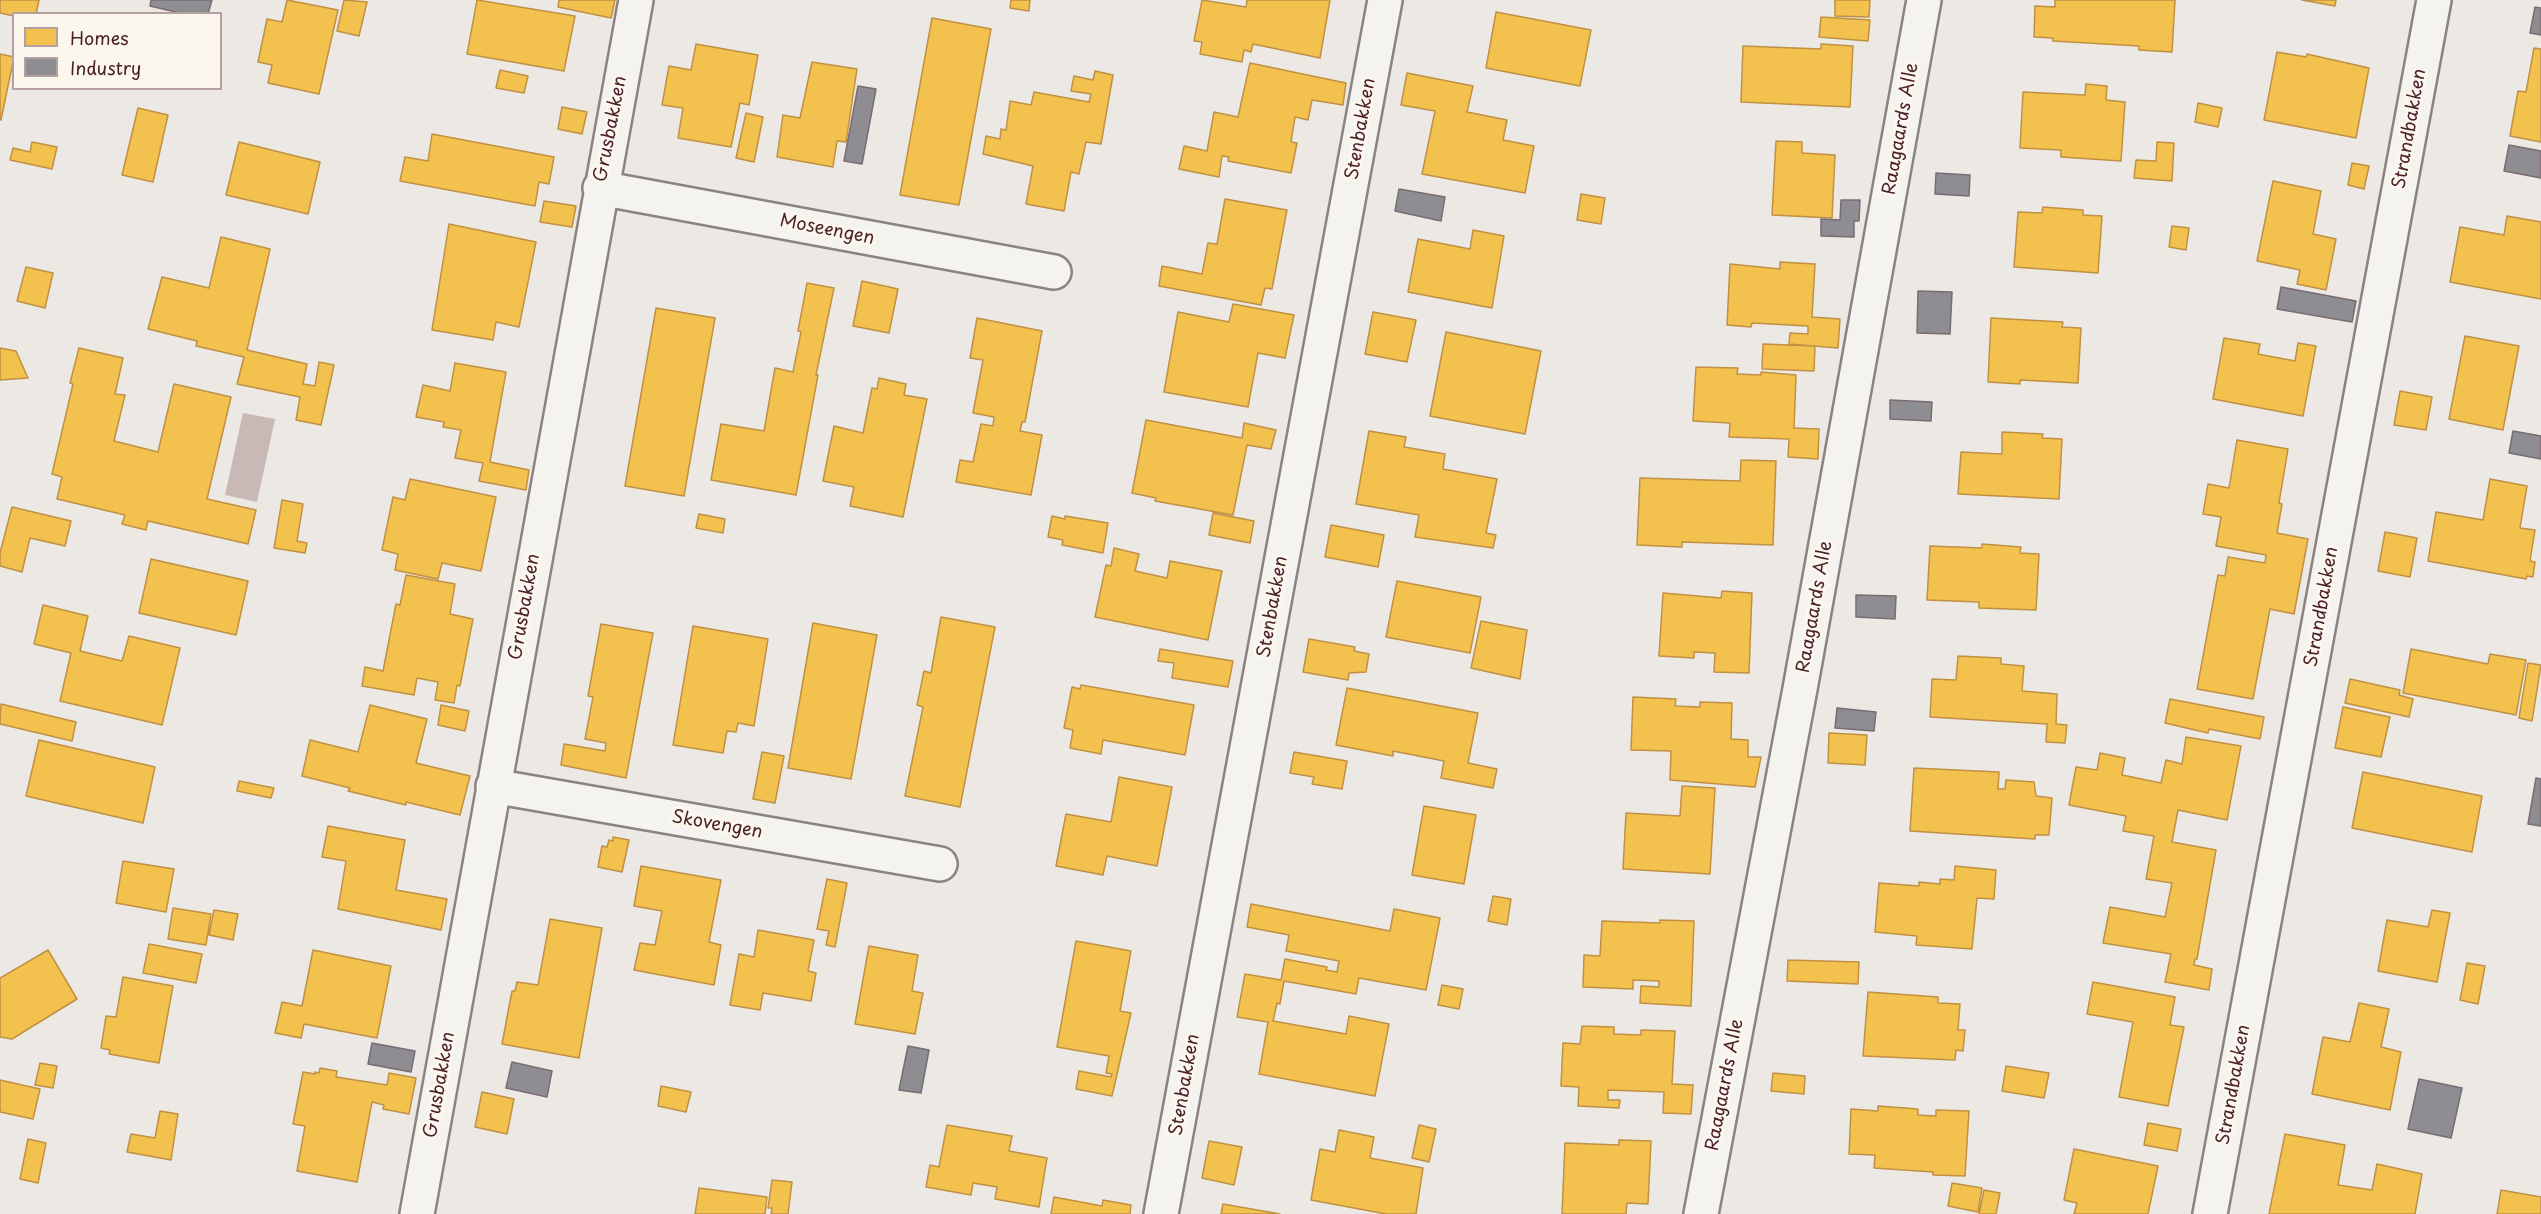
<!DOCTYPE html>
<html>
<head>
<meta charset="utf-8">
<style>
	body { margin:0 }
	#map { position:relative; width:2541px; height:1214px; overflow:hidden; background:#ece9e4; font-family:"Playpen Sans",sans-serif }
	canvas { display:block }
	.legend { position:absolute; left:12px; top:12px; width:210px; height:78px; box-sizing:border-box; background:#fbf7ec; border:2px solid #b4a19f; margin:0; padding:8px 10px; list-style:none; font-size:18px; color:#4a1f2b }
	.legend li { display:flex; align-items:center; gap:12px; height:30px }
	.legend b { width:30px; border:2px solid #b4a19f }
</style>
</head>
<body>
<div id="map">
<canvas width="2541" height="1214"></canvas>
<ul class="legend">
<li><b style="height:16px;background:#f2c14e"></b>Homes</li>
<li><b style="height:16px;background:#8d8d92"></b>Industry</li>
</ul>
</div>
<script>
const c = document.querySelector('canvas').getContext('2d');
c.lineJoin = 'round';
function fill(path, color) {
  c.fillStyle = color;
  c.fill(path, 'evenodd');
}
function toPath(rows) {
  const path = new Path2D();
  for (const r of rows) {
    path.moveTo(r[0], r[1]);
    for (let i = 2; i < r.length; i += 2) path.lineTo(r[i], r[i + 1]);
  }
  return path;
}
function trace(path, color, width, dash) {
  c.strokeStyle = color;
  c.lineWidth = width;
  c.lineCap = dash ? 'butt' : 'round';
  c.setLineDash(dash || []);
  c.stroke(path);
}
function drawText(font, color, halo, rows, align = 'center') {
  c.font = font + ' "Playpen Sans",sans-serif';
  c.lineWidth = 6;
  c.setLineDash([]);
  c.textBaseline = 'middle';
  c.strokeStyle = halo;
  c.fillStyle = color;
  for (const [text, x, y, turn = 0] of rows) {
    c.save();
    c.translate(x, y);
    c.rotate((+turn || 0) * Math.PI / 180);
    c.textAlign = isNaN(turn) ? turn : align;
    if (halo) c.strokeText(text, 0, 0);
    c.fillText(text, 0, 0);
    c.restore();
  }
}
const water = toPath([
	[243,413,275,419,257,502,225,495]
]);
const homes = toPath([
	[0,0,39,0,36,14,14,14,14,16,0,13,0,0],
	[287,0,338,10,319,94,268,83,272,65,258,62,267,19,282,22,287,0],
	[344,0,367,2,359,36,337,31,344,0],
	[477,0,575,16,564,71,467,54,477,0],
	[559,0,615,0,611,18,558,7,559,0],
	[1011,0,1030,0,1029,11,1010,8,1011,0],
	[1202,0,1246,7,1247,0,1330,0,1320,58,1253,44,1251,52,1244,50,1242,62,1200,54,1202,42,1194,41,1202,0],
	[1835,0,1870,0,1869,17,1835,16,1835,0],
	[2055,0,2175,0,2172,52,2139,50,2139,46,2053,41,2053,38,2034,37,2035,6,2055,7,2055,0],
	[2302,0,2336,0,2335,6,2302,0],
	[1496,12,1591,30,1580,86,1486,68,1496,12],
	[1821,17,1870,20,1868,41,1819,37,1821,17],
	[932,18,991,29,959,205,900,195,932,18],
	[696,44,758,55,749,105,740,103,731,147,678,138,683,108,662,105,669,66,691,70,696,44],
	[1821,44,1853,46,1850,107,1741,102,1743,46,1821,49,1821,44],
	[2534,48,2541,49,2541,142,2510,136,2518,91,2526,92,2534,48],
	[2277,52,2306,57,2307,54,2369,68,2356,138,2264,120,2277,52],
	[0,54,14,57,1,120,0,120,0,54],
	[812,62,857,69,846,142,837,141,833,167,777,157,783,115,800,118,812,62],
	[1250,63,1346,83,1343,105,1312,100,1308,120,1295,117,1291,142,1297,143,1291,173,1228,161,1229,157,1222,156,1219,177,1179,169,1184,146,1207,151,1214,112,1238,117,1250,63],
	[500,70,528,76,524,93,496,88,500,70],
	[1095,71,1113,75,1101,144,1086,142,1079,174,1071,172,1064,211,1026,204,1033,166,983,154,986,136,1000,139,1001,129,1006,130,1010,101,1031,105,1034,92,1089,102,1091,94,1071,91,1074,76,1093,80,1095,71],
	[1407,73,1473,86,1467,112,1507,120,1503,140,1534,146,1525,193,1422,174,1435,111,1401,105,1407,73],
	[2086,84,2107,86,2106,100,2125,102,2121,161,2061,157,2061,150,2020,148,2023,92,2085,95,2086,84],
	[2198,103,2222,108,2218,127,2195,122,2198,103],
	[562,107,587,112,582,134,558,129,562,107],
	[138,108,168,115,153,182,122,175,138,108],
	[746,113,763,117,754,162,736,158,746,113],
	[432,134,554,157,549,184,539,182,535,206,400,181,405,157,428,161,432,134],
	[1776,141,1802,142,1802,153,1835,155,1832,218,1772,215,1776,141],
	[32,142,57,147,52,169,10,160,13,148,30,152,32,142],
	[239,142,320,162,308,214,226,195,239,142],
	[2157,142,2174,143,2172,181,2134,178,2136,160,2156,161,2157,142],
	[2352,163,2369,166,2364,189,2348,185,2352,163],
	[2273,181,2321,191,2313,234,2336,239,2326,290,2297,284,2300,270,2257,261,2273,181],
	[1581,194,1605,198,1601,224,1577,220,1581,194],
	[1225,199,1287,210,1272,289,1265,288,1261,305,1159,286,1162,266,1202,274,1208,243,1217,244,1225,199],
	[544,201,576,206,572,227,540,222,544,201],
	[2043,207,2083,210,2083,215,2102,216,2098,273,2014,267,2018,212,2042,213,2043,207],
	[2507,216,2541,222,2541,299,2450,282,2460,227,2504,235,2507,216],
	[449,224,536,242,519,327,496,322,493,340,432,330,449,224],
	[2172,226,2189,228,2186,250,2169,247,2172,226],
	[1473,230,1504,236,1492,308,1408,292,1418,239,1470,249,1473,230],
	[221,237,270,249,247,350,307,364,303,384,315,386,319,362,334,365,321,425,296,420,300,397,237,384,244,357,196,346,197,341,148,329,162,277,209,288,221,237],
	[1780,262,1815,264,1812,317,1840,319,1838,348,1789,344,1790,333,1808,334,1808,326,1752,323,1751,327,1727,325,1730,264,1780,269,1780,262],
	[26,267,53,273,45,308,17,301,26,267],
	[862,281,898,289,889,333,853,326,862,281],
	[807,283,834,288,816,375,818,375,796,495,711,480,721,424,764,431,775,368,793,372,801,332,798,331,807,283],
	[1233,304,1294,315,1285,358,1258,353,1248,407,1164,392,1178,312,1229,322,1233,304],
	[656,308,715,318,684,496,625,486,656,308],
	[1373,312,1416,320,1407,362,1365,354,1373,312],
	[977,318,1042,331,1025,422,1022,422,1020,431,1042,435,1031,495,956,482,960,460,973,462,981,424,993,426,994,417,973,413,983,360,970,358,977,318],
	[1991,318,2063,322,2062,327,2081,328,2078,383,2020,380,2020,384,1988,382,1991,318],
	[1446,332,1541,351,1525,434,1430,416,1446,332],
	[2465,336,2519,346,2503,430,2449,419,2465,336],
	[2224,338,2260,344,2258,354,2295,361,2298,343,2316,346,2303,416,2213,399,2224,338],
	[1763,344,1815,346,1814,371,1762,369,1763,344],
	[0,348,16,351,28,378,0,380,0,348],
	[79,348,123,358,115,394,125,395,114,441,158,452,174,384,231,397,207,499,256,510,248,544,148,521,146,530,122,524,125,515,57,499,62,477,52,474,73,384,70,383,79,348],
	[455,363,506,372,490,462,529,470,526,490,479,481,483,463,455,458,461,430,443,427,444,422,416,417,423,385,450,391,455,363],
	[1696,367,1738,368,1737,374,1761,375,1761,372,1796,375,1794,428,1819,429,1818,459,1788,457,1789,439,1729,437,1730,423,1693,421,1696,367],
	[879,378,906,384,904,395,927,399,903,517,850,506,854,487,823,481,834,426,863,433,872,388,877,389,879,378],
	[2400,391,2432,397,2426,430,2394,425,2400,391],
	[1146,420,1242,438,1244,423,1276,430,1271,449,1247,445,1233,515,1155,501,1156,498,1132,493,1146,420],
	[1369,431,1406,437,1404,447,1445,454,1443,469,1497,479,1486,533,1496,535,1493,548,1415,537,1419,515,1356,504,1369,431],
	[2002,432,2043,434,2042,438,2062,439,2059,499,1958,494,1961,452,2002,454,2002,432],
	[2237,440,2288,449,2279,503,2282,504,2277,533,2308,539,2294,614,2270,609,2253,699,2197,689,2218,575,2225,576,2228,557,2265,563,2266,555,2216,546,2221,517,2203,514,2208,484,2229,488,2237,440],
	[1741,460,1776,461,1773,545,1682,542,1682,547,1637,545,1640,478,1740,481,1741,460],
	[410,479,496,497,481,571,442,563,438,579,395,570,398,554,382,550,393,497,405,500,410,479],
	[2490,479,2527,486,2520,528,2535,530,2530,561,2535,562,2533,577,2527,576,2526,579,2428,561,2436,512,2483,520,2490,479],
	[282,500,303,504,297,541,307,543,305,553,274,548,282,500],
	[12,507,71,521,65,546,30,538,22,572,0,566,0,553,12,507],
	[1213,513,1254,521,1250,543,1209,535,1213,513],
	[699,514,725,519,723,533,696,528,699,514],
	[1052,516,1065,519,1065,516,1108,523,1103,553,1062,545,1063,540,1048,537,1052,516],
	[1331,525,1384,535,1378,567,1325,557,1331,525],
	[2385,532,2417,538,2410,577,2378,571,2385,532],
	[1982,544,2021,547,2020,553,2039,554,2036,610,1979,608,1979,602,1927,600,1930,546,1982,548,1982,544],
	[1114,548,1139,554,1135,571,1167,578,1170,561,1222,571,1208,640,1095,617,1106,565,1111,566,1114,548],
	[151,559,248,581,236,635,139,613,151,559],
	[406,575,455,584,450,614,473,619,460,686,457,685,454,703,435,700,438,682,417,678,414,695,362,686,365,667,383,671,396,604,400,605,406,575],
	[1397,581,1481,597,1470,653,1386,637,1397,581],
	[1722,591,1752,593,1749,673,1714,672,1715,653,1694,652,1694,658,1659,656,1663,593,1721,598,1722,591],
	[43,605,88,616,80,651,122,661,129,636,180,648,162,725,60,701,71,653,34,644,43,605],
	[941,617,995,627,960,807,905,796,923,707,917,705,924,671,931,673,941,617],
	[1481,621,1527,630,1520,679,1471,668,1481,621],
	[813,623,877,635,851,779,788,768,813,623],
	[601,624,653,633,626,778,561,765,564,744,605,751,606,743,585,739,593,697,588,696,601,624],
	[693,626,768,639,754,726,738,723,736,732,727,731,723,753,673,745,693,626],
	[1309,639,1355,647,1354,651,1369,654,1366,672,1349,673,1348,680,1303,672,1309,639],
	[1160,649,1233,661,1228,687,1172,678,1174,663,1158,661,1160,649],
	[2411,649,2488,664,2490,654,2526,660,2516,715,2403,693,2411,649],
	[1958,656,2001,658,2001,664,2024,666,2022,691,2057,694,2056,724,2067,725,2065,743,2046,742,2047,724,1930,717,1932,679,1956,680,1958,656],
	[2528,663,2541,665,2532,721,2519,718,2528,663],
	[2350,679,2400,690,2399,695,2413,699,2409,717,2345,703,2350,679],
	[1081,685,1194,705,1185,755,1103,740,1101,754,1070,748,1073,730,1064,728,1072,687,1080,689,1081,685],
	[1347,688,1478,713,1468,763,1497,769,1493,788,1441,778,1444,761,1393,751,1393,756,1336,745,1347,688],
	[1633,697,1676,699,1675,706,1700,707,1700,702,1732,703,1731,739,1748,740,1748,757,1761,757,1755,787,1670,780,1671,751,1631,750,1633,697],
	[2170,699,2264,717,2260,739,2209,729,2208,733,2165,723,2170,699],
	[1,704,76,722,72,741,0,724,1,704],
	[370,705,427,719,416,763,470,776,460,815,406,802,406,805,348,791,350,788,302,776,310,740,358,752,370,705],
	[441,705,469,711,465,731,438,725,441,705],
	[2343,707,2390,717,2381,757,2335,748,2343,707],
	[1829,733,1867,735,1865,765,1828,763,1829,733],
	[2186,737,2241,746,2227,820,2178,810,2172,842,2216,850,2197,959,2195,959,2194,965,2212,969,2209,990,2165,982,2171,954,2103,943,2110,907,2165,917,2172,883,2146,879,2154,836,2123,831,2126,816,2069,805,2076,767,2097,770,2100,753,2125,758,2122,775,2161,783,2166,760,2182,764,2186,737],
	[39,740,155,767,143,823,26,796,39,740],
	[762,752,784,756,775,803,753,799,762,752],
	[1294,752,1347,761,1342,789,1312,784,1314,777,1290,773,1294,752],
	[1914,768,1999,772,1998,789,2005,789,2006,780,2034,782,2036,796,2052,798,2049,835,2035,835,2035,839,1910,831,1914,768],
	[2363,772,2482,796,2472,852,2352,828,2363,772],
	[1119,777,1172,787,1157,866,1107,856,1103,875,1056,866,1066,814,1111,822,1119,777],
	[239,781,274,788,271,798,237,791,239,781],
	[1682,786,1715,788,1710,874,1623,869,1626,813,1680,816,1682,786],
	[1424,806,1476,815,1464,884,1412,875,1424,806],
	[328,826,405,840,396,890,447,899,441,930,338,909,346,861,322,857,328,826],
	[613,837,629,840,622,872,598,867,602,846,607,847,609,840,613,841,613,837],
	[123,861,174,869,166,912,116,903,123,861],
	[641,866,721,880,709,942,721,945,714,985,634,970,640,943,655,945,662,911,634,906,641,866],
	[1955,866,1996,870,1994,899,1977,898,1972,949,1916,945,1917,936,1875,932,1879,883,1919,886,1919,882,1940,884,1940,879,1954,880,1955,866],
	[827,879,847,883,835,947,826,945,829,931,817,929,827,879],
	[1493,896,1511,899,1507,925,1488,921,1493,896],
	[1251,904,1390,931,1394,909,1440,918,1426,990,1359,978,1356,994,1284,981,1280,1004,1277,1003,1273,1021,1346,1034,1349,1016,1389,1024,1375,1096,1259,1074,1268,1022,1237,1017,1245,974,1281,980,1285,959,1327,967,1326,970,1337,972,1339,961,1286,951,1289,935,1247,927,1251,904],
	[173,908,211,914,206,945,168,939,173,908],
	[214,910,238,914,233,940,209,935,214,910],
	[2432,910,2450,913,2437,982,2378,971,2387,920,2428,927,2432,910],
	[550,919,602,928,579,1058,502,1044,512,991,515,991,517,982,538,985,550,919],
	[1660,920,1694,921,1691,1006,1640,1003,1641,986,1659,987,1659,981,1633,980,1633,989,1583,987,1584,955,1600,956,1602,921,1660,923,1660,920],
	[758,930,814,940,808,971,816,973,811,1001,763,993,760,1010,730,1005,739,954,754,957,758,930],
	[1076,941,1131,951,1120,1011,1131,1013,1112,1096,1076,1089,1079,1071,1111,1077,1112,1074,1106,1073,1109,1056,1057,1047,1076,941],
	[149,944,202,954,196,983,143,973,149,944],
	[869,946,918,955,912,991,923,993,915,1034,855,1024,869,946],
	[48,950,77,999,12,1039,0,1037,0,978,48,950],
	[313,950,391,966,377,1038,304,1024,301,1038,275,1033,282,1002,302,1006,313,950],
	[1788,960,1859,962,1858,984,1787,981,1788,960],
	[2467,963,2485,966,2478,1004,2460,1000,2467,963],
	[123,977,173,986,159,1063,109,1054,110,1050,101,1048,106,1016,116,1017,123,977],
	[2093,982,2175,997,2170,1025,2184,1027,2168,1106,2119,1097,2133,1022,2087,1014,2093,982],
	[1442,985,1463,989,1459,1009,1438,1005,1442,985],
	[1868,992,1938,997,1938,1003,1960,1004,1958,1030,1965,1030,1963,1051,1956,1050,1955,1060,1863,1056,1868,992],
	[2359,1003,2389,1009,2381,1047,2401,1052,2390,1110,2312,1094,2323,1037,2350,1042,2359,1003],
	[1582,1026,1614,1027,1614,1034,1641,1035,1641,1030,1675,1031,1672,1084,1693,1085,1691,1114,1663,1113,1664,1092,1608,1090,1608,1100,1620,1100,1619,1108,1578,1106,1579,1087,1561,1086,1563,1043,1580,1044,1582,1026],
	[40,1063,57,1066,53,1088,35,1085,40,1063],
	[2006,1066,2049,1073,2044,1098,2002,1091,2006,1066],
	[320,1068,337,1071,336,1077,387,1085,389,1073,416,1078,409,1114,383,1109,384,1105,372,1102,357,1182,297,1171,305,1126,293,1124,303,1072,315,1074,315,1072,319,1073,320,1068],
	[1773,1073,1805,1076,1804,1094,1771,1091,1773,1073],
	[0,1080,40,1089,33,1119,0,1112,0,1080],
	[661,1086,691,1092,686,1112,658,1106,661,1086],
	[482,1092,514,1099,507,1134,475,1127,482,1092],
	[1878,1106,1918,1109,1918,1115,1936,1116,1936,1110,1969,1111,1965,1176,1933,1175,1933,1172,1874,1168,1875,1155,1849,1154,1851,1109,1878,1111,1878,1106],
	[160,1111,178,1114,171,1160,127,1152,131,1134,155,1138,160,1111],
	[2148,1123,2181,1129,2177,1151,2144,1145,2148,1123],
	[947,1125,1012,1136,1009,1151,1047,1158,1039,1207,995,1199,997,1187,973,1183,971,1195,926,1187,930,1165,939,1167,947,1125],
	[1419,1125,1436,1129,1429,1162,1412,1158,1419,1125],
	[1339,1130,1374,1137,1370,1158,1423,1168,1416,1214,1386,1214,1311,1200,1320,1149,1335,1152,1339,1130],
	[2285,1134,2345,1145,2338,1185,2372,1190,2377,1164,2422,1174,2415,1214,2269,1214,2285,1134],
	[28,1139,46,1143,38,1183,20,1179,28,1139],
	[1619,1140,1651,1141,1648,1204,1627,1203,1626,1214,1562,1214,1565,1143,1619,1145,1619,1140],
	[1209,1141,1242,1147,1234,1185,1202,1178,1209,1141],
	[2074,1149,2158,1166,2148,1214,2074,1214,2077,1203,2064,1200,2074,1149],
	[772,1180,792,1182,788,1214,771,1214,772,1208,768,1208,772,1180],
	[1952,1183,1982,1188,1978,1212,1948,1206,1952,1183],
	[699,1188,767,1197,765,1214,695,1214,699,1188],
	[1984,1190,2000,1193,1996,1214,1979,1214,1984,1190],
	[2501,1190,2541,1197,2541,1214,2497,1214,2501,1190],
	[1054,1197,1102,1206,1103,1200,1131,1205,1130,1214,1051,1214,1054,1197],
	[1223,1204,1280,1214,1221,1214,1223,1204]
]);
const industry = toPath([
	[151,0,212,0,208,14,184,14,150,6,151,0],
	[2535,7,2541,8,2541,35,2530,33,2535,7],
	[858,86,876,89,862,164,844,161,858,86],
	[2509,145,2541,151,2541,178,2504,171,2509,145],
	[1936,173,1970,175,1969,196,1935,194,1936,173],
	[1399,189,1445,197,1441,221,1395,211,1399,189],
	[1841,200,1860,200,1859,221,1854,221,1854,237,1821,236,1821,219,1840,220,1841,200],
	[2281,287,2356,301,2352,322,2277,309,2281,287],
	[1918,291,1952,292,1950,334,1917,333,1918,291],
	[1890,400,1932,402,1931,421,1890,419,1890,400],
	[2513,431,2541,436,2541,459,2509,453,2513,431],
	[1856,595,1896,596,1895,619,1856,617,1856,595],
	[1837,708,1876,712,1874,731,1835,728,1837,708],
	[2536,778,2541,779,2541,826,2528,824,2536,778],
	[372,1043,415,1051,411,1072,368,1064,372,1043],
	[908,1046,929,1050,921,1093,899,1090,908,1046],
	[512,1062,552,1071,547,1097,506,1088,512,1062],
	[2419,1079,2462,1088,2451,1138,2408,1129,2419,1079]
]);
const street = toPath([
	[600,188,1054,272],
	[493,786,940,864],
	[417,1214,636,0],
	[1161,1214,1385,0],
	[1701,1214,1800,689,1924,0],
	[2210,1214,2434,0]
]);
const streetNames = [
	["Grusbakken",611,129,-79],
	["Stenbakken",1361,129,-80],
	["Raagaards Alle",1901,129,-80],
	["Strandbakken",2410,129,-80],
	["Moseengen",827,230,11],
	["Grusbakken",525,607,-80],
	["Stenbakken",1273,607,-80],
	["Raagaards Alle",1815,607,-80],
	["Strandbakken",2322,607,-80],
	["Skovengen",717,825,10],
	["Grusbakken",440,1085,-80],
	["Stenbakken",1185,1085,-80],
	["Raagaards Alle",1725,1085,-79],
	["Strandbakken",2234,1085,-80]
];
fill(water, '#c8b9b6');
fill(homes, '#f2c14e');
trace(homes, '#c09044', 1.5);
fill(industry, '#8d8d92');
trace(industry, '#796c73', 1.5);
trace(street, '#8b8282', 38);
trace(street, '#f4f3ef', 33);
drawText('18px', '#4a1f2b', '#fbf7ec', streetNames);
</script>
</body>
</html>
